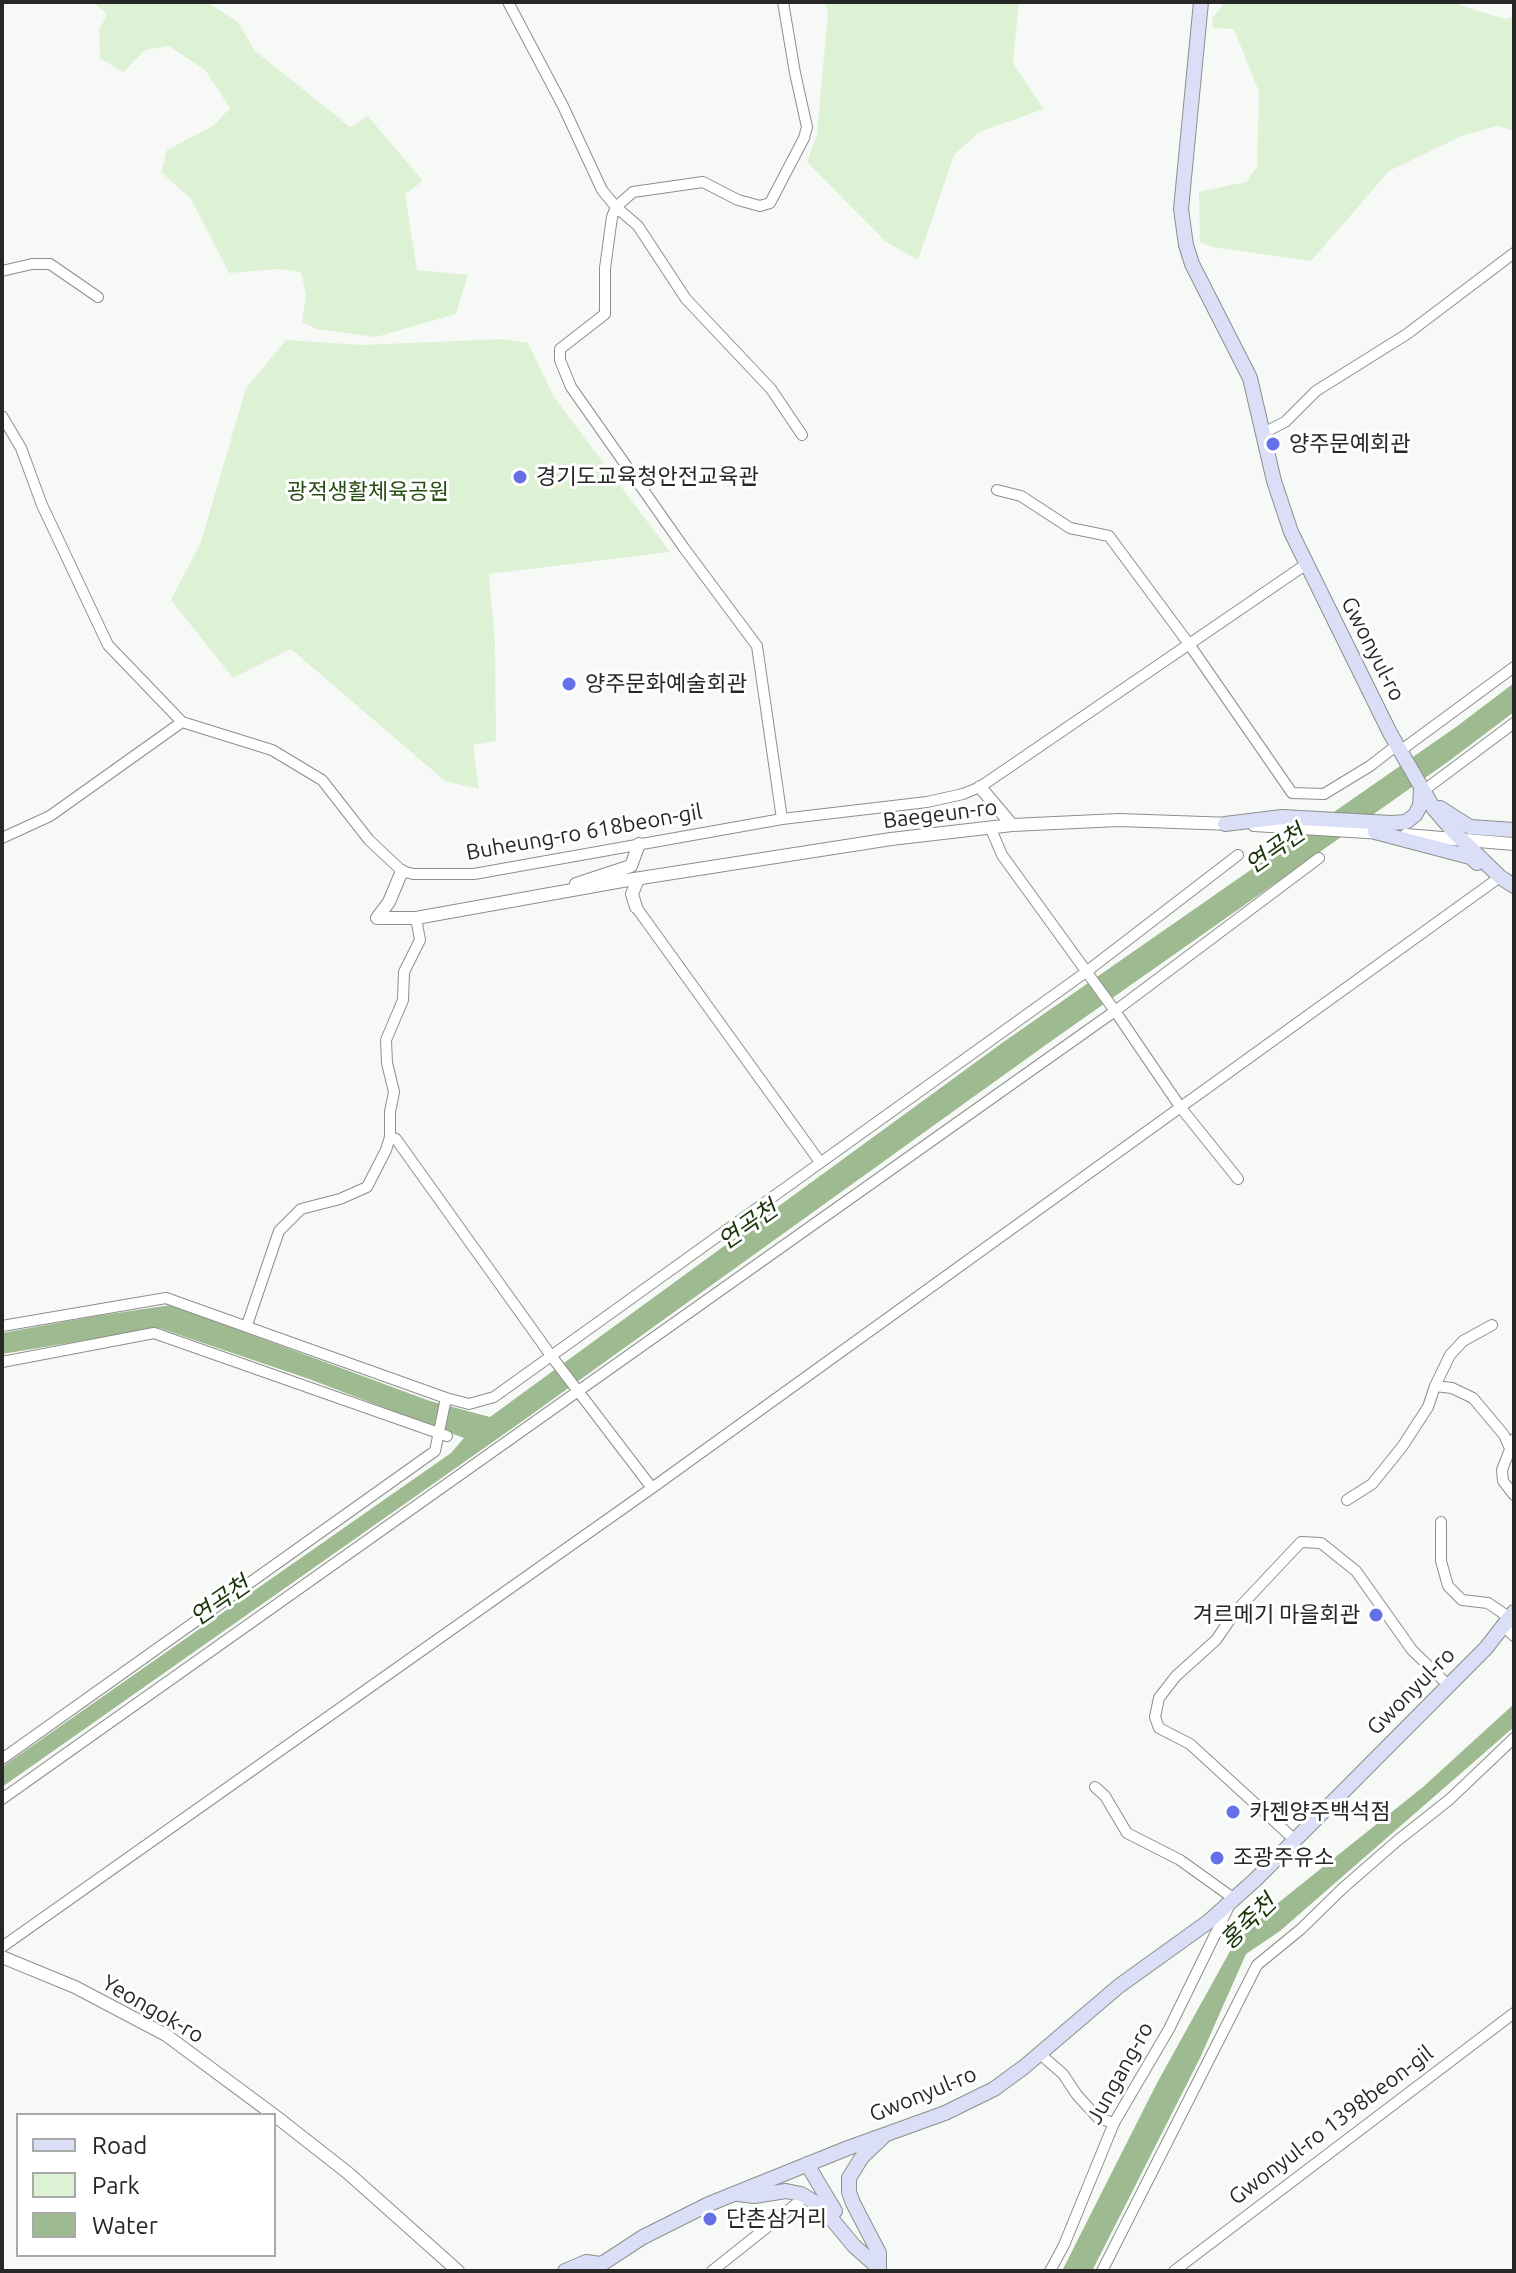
<!DOCTYPE html>
<html>
<head>
<meta charset="utf-8">
<style>
	body { margin:0 }
	#map { position:relative; width:1516px; height:2273px; overflow:hidden; background:#f7f9f6; font-family:Ubuntu,sans-serif }
	canvas { display:block }
	.frame { position:absolute; inset:0; border:4px solid #262726; pointer-events:none }
	.legend { position:absolute; left:16px; top:2113px; width:260px; height:144px; box-sizing:border-box; background:#fff; border:2px solid #a8a9a8; margin:0; padding:10px 14px; list-style:none; font-size:24px; color:#262726 }
	.legend li { display:flex; align-items:center; gap:16px; height:40px }
	.legend b { width:40px; border:2px solid #a8a9a8 }
</style>
</head>
<body>
<div id="map">
<canvas width="1516" height="2273"></canvas>
<div class="frame"></div>
<ul class="legend">
<li><b style="height:10px;background:#dadef6"></b>Road</li>
<li><b style="height:22px;background:#ddf2d5"></b>Park</li>
<li><b style="height:22px;background:#9dba91"></b>Water</li>
</ul>
</div>
<script>
const c = document.querySelector('canvas').getContext('2d');
c.lineJoin = 'round';
function fill(path, color) {
  c.fillStyle = color;
  c.fill(path, 'evenodd');
}
function toPath(rows) {
  const path = new Path2D();
  for (const r of rows) {
    path.moveTo(r[0], r[1]);
    for (let i = 2; i < r.length; i += 2) path.lineTo(r[i], r[i + 1]);
  }
  return path;
}
function trace(path, color, width, dash) {
  c.strokeStyle = color;
  c.lineWidth = width;
  c.lineCap = dash ? 'butt' : 'round';
  c.setLineDash(dash || []);
  c.stroke(path);
}
function drawText(font, color, halo, rows, align = 'center') {
  c.font = font + ' Ubuntu,"Noto Sans KR",sans-serif';
  c.lineWidth = 6;
  c.setLineDash([]);
  c.textBaseline = 'middle';
  c.strokeStyle = halo;
  c.fillStyle = color;
  for (const [text, x, y, turn = 0] of rows) {
    c.save();
    c.translate(x, y);
    c.rotate((+turn || 0) * Math.PI / 180);
    c.textAlign = isNaN(turn) ? turn : align;
    if (halo) c.strokeText(text, 0, 0);
    c.fillText(text, 0, 0);
    c.restore();
  }
}
const green = toPath([
	[94,2,207,2,238,22,255,51,350,127,368,116,423,181,405,194,417,270,468,275,456,314,376,337,317,329,302,322,306,295,301,272,279,269,229,273,191,199,161,172,167,150,213,126,230,108,205,70,169,46,145,50,123,72,100,58,99,30,107,15],
	[824,2,1019,2,1013,63,1044,109,979,132,954,155,918,260,885,241,807,162,817,134,828,12],
	[1225,2,1450,2,1505,19,1514,16,1514,131,1498,126,1464,135,1389,171,1311,261,1212,247,1200,242,1199,192,1246,182,1257,167,1259,92,1234,29,1213,28,1212,19],
	[503,339,528,343,554,397,670,552,489,574,495,643,496,741,473,745,479,789,445,781,291,649,233,678,171,600,201,542,246,388,286,340,362,345]
]);
const water = toPath([
	[1514,683,1514,712,1449,761,1047,1044,524,1420,2,1787,2,1767,451,1453,464,1438,309,1379,159,1328,2,1354,2,1333,96,1316,171,1305,430,1401,490,1417,1002,1043,1456,727],
	[1514,1704,1514,1727,1280,1931,1246,1954,1200,2058,1092,2271,1062,2271,1157,2083,1234,1944,1273,1907,1423,1787]
]);
const minor = toPath([
	[508,2,563,106,602,190,616,207,638,226,686,299,771,389,802,435],
	[2,271,32,264,50,264,98,297],
	[2,416,21,448,42,505,108,645,182,722,272,750,322,780,369,840,402,871,413,874,474,874,782,819,927,802,963,794,980,787,1305,565],
	[1263,433,1285,422,1316,391,1407,334,1514,253],
	[997,490,1021,496,1070,528,1109,536,1189,644,1292,793,1324,794,1370,766,1397,745],
	[1400,751,1514,667],
	[1423,791,1514,723],
	[782,819,757,646,684,548,571,387,560,360,560,349,605,314,605,268,612,217,616,207,633,192,703,182,738,200,760,206,770,203,804,138,807,127,795,73,783,2],
	[991,829,1002,855,1115,1011,1181,1108,1238,1179],
	[2,838,50,816,182,722],
	[636,907,820,1162],
	[390,1137,396,1139,552,1357,652,1488],
	[247,1325,279,1231,301,1209,340,1199,367,1187,386,1150,390,1137,390,1112,394,1092,387,1063,386,1040,403,1000,404,972,420,940,416,918],
	[2,1326,166,1298,446,1398,469,1404,494,1397,1086,972,1238,855],
	[2,1362,154,1333,447,1436],
	[1435,1386,1450,1355,1463,1341,1492,1325],
	[1514,1439,1502,1470,1503,1481,1514,1495],
	[1347,1500,1372,1484,1402,1447,1428,1407,1435,1386,1452,1388,1473,1398,1504,1435,1509,1446],
	[1441,1522,1441,1561,1448,1586,1462,1600,1488,1603,1510,1618],
	[1503,1626,1514,1636],
	[2,1759,435,1451,446,1398],
	[2,1799,1115,1011,1319,858],
	[1296,1841,1190,1744,1159,1728,1155,1717,1159,1698,1176,1676,1216,1640,1236,1611,1301,1542,1321,1543,1356,1571,1412,1650,1448,1685],
	[2,1947,652,1488,1500,877],
	[1040,2054,1063,2074,1077,2095,1098,2118,1114,2123],
	[712,2271,805,2197],
	[1050,2271,1064,2245,1114,2123,1169,2029,1233,1898,1180,1860,1127,1833,1105,1796,1095,1787],
	[1102,2271,1257,1965,1301,1929,1343,1888,1397,1841,1450,1799,1514,1738],
	[1174,2271,1514,2013]
]);
const tertiary = toPath([
	[980,787,1012,825],
	[1254,825,1383,833],
	[1406,835,1514,844],
	[576,884,631,866,639,844],
	[636,907,632,894,638,879],
	[377,918,416,918,628,880,891,839,1012,825,1119,820,1232,824],
	[377,918,389,902,402,871],
	[2,1957,75,1987,166,2035,274,2115],
	[274,2115,348,2173,458,2271]
]);
const secondary = toPath([
	[1201,2,1181,209,1186,245,1192,264,1250,378,1274,481,1291,532,1390,733,1434,809,1453,831,1500,877,1514,886],
	[1440,808,1470,827,1514,830],
	[1225,824,1282,817,1391,823,1406,822,1415,815,1420,806,1421,788],
	[1375,832,1470,857,1477,863],
	[807,2164,835,2211],
	[738,2194,754,2196,786,2191,801,2194,821,2206,854,2246,879,2268],
	[879,2268,879,2253,853,2203,849,2192,849,2178,862,2157,883,2137],
	[565,2271,586,2262,601,2264],
	[591,2271,643,2237,709,2204,848,2148,945,2113,994,2089,1024,2067,1119,1986,1208,1922,1255,1880,1486,1648,1514,1612]
]);
const markers = [
	[1273,444,8,"#6470e8"],
	[520,477,8,"#6470e8"],
	[569,684,8,"#6470e8"],
	[1376,1615,8,"#6470e8"],
	[1233,1812,8,"#6470e8"],
	[1217,1858,8,"#6470e8"],
	[710,2219,8,"#6470e8"]
];
const poiNames = [
	["양주문예회관",1289,444],
	["경기도교육청안전교육관",536,477],
	["양주문화예술회관",585,684],
	["겨르메기 마을회관",1360,1615,"right"],
	["카젠양주백석점",1249,1812],
	["조광주유소",1233,1858],
	["단촌삼거리",726,2219]
];
const parkNames = [
	["광적생활체육공원",368,492]
];
const streetNames = [
	["Gwonyul-ro",1373,649,63],
	["Baegeun-ro",940,814,-7],
	["Buheung-ro 618beon-gil",584,832,-10],
	["Gwonyul-ro",1411,1691,-45],
	["Yeongok-ro",153,2009,30],
	["Jungang-ro",1120,2073,-61],
	["Gwonyul-ro",923,2094,-22],
	["Gwonyul-ro 1398beon-gil",1331,2125,-37]
];
const waterNames = [
	["연곡천",1275,849,-35],
	["연곡천",748,1225,-35],
	["연곡천",220,1601,-35],
	["홍죽천",1248,1922,-44]
];
fill(green, '#ddf2d5');
fill(water, '#9dba91');
trace(minor, '#8d8f8c', 12);
trace(tertiary, '#8d8f8c', 14);
trace(secondary, '#8d8f8c', 16);
trace(minor, '#fff', 10);
trace(tertiary, '#fff', 12);
trace(secondary, '#dadef6', 14);
for (const [x, y, r, color] of markers) {
  const dot = new Path2D();
  dot.arc(x, y, r, 0, 2 * Math.PI);
  c.fillStyle = color;
  c.fill(dot);
  trace(dot, '#fff', 3);
}
drawText('22px', '#262726', '#fff', poiNames, 'left');
drawText('22px', '#274d14', '#fff', parkNames);
drawText('22px', '#262726', '#fff', streetNames);
drawText('italic 24px', '#183409', '#fff', waterNames);
</script>
</body>
</html>
